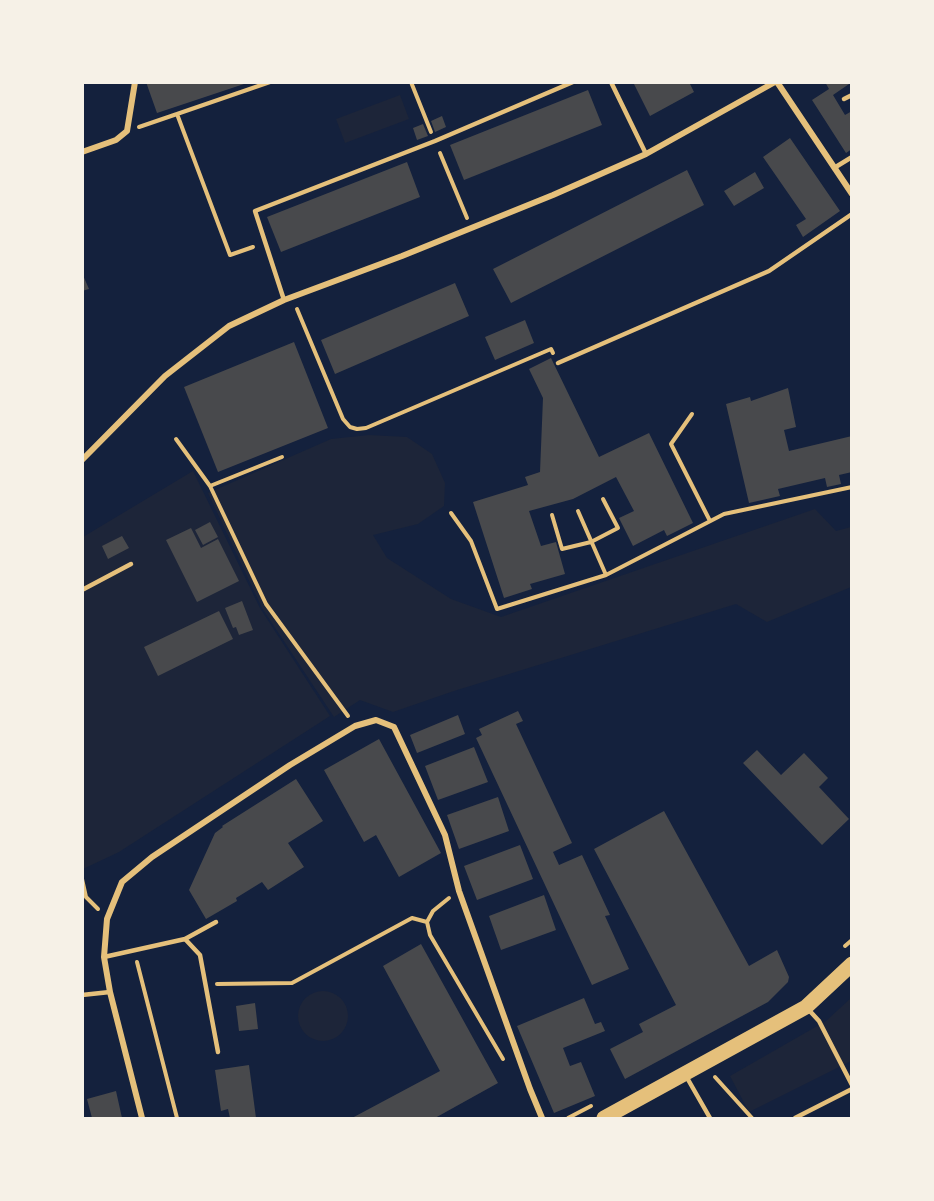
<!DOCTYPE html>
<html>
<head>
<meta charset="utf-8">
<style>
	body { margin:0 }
	#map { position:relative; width:934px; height:1201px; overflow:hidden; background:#14213d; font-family:"Alegreya Sans",sans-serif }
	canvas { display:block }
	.frame { position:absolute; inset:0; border:84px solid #f6f1e7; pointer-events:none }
</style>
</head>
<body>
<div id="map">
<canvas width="934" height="1201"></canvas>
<div class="frame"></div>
</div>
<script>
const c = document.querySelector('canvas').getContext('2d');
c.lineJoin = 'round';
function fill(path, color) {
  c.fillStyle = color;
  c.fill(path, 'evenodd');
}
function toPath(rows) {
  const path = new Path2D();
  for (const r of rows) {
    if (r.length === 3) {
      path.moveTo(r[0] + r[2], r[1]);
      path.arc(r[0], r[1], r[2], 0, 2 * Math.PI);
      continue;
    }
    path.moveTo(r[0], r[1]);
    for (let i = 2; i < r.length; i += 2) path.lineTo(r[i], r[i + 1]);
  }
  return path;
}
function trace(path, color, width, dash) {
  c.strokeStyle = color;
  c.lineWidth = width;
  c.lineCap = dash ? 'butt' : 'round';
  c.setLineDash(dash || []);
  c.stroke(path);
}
const green = toPath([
	[400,95,409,119,345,143,336,119],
	[369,435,407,437,432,454,445,483,444,506,418,524,373,535,387,558,451,599,501,617,815,509,836,531,851,527,851,587,767,622,736,604,454,691,393,712,360,700,334,717,262,608,208,493,331,439],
	[193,471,260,608,330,716,119,852,83,869,83,537],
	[323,1016,25],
	[851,998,851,1061,749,1112,730,1076,826,1021]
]);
const building = toPath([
	[146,82,247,82,247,83,157,113],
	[633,82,689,82,694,92,650,116],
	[825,82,852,82,833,95,845,115,852,111,852,149,846,153,812,100,829,89],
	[588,90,602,125,464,180,450,145],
	[442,116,446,127,435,132,431,121],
	[423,124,428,136,417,140,413,128],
	[790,138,840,211,803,237,796,225,806,219,763,157],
	[407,162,420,197,281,252,267,217],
	[687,170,704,205,511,303,493,269],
	[755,172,764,188,734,206,724,191],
	[82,273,89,289,82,291],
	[455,283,469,316,335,374,321,340],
	[525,320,534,343,495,360,485,337],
	[294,342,328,428,218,472,184,387],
	[551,358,599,457,649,433,693,523,667,536,664,530,633,546,619,518,634,511,616,477,573,499,529,511,541,546,556,542,565,574,530,584,532,589,504,598,473,502,528,485,525,477,540,472,543,398,529,369],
	[788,388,796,427,784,430,789,451,852,436,852,472,839,475,841,484,827,487,825,478,778,489,780,496,749,503,726,404,750,397,751,401],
	[210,522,218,537,203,545,195,530],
	[191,528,201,548,218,539,239,581,197,602,166,540],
	[122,536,129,548,108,559,102,546],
	[242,601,253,630,239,635,236,627,233,628,225,608],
	[219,611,233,639,158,676,144,647],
	[518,711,523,721,516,724,572,843,553,852,559,865,582,855,610,915,605,916,629,969,592,985,476,738,482,735,479,729],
	[458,715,465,734,417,753,410,735],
	[379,739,441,853,399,877,376,835,364,842,324,770],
	[474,747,488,782,438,800,425,766],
	[757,750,781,775,804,753,828,778,819,787,849,819,822,845,743,763],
	[296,779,323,821,288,843,304,867,268,890,262,882,236,898,237,901,206,919,189,890,215,833,223,827,222,826],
	[498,797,509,831,459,849,447,815],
	[664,811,749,966,777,950,789,977,788,982,768,1002,625,1079,610,1049,643,1032,639,1024,676,1005,594,849],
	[520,845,533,879,477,900,464,866],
	[544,895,556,930,501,950,489,916],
	[421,944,498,1083,435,1118,352,1118,440,1071,383,966],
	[584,998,595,1024,601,1022,605,1031,563,1048,570,1066,581,1062,595,1096,554,1113,517,1026],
	[255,1003,258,1029,239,1031,236,1006],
	[249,1065,256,1118,230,1118,228,1109,221,1111,215,1070],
	[116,1091,122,1118,92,1118,87,1099]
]);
const path = toPath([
	[411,82,431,132],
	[177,114,270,82],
	[139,127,177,114,230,255,253,247],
	[440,153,467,218],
	[297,309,343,419,350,427,357,429,366,428,551,349,553,353],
	[692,414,671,444,710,521],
	[176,439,210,486,266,604,348,716],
	[210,486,282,457],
	[578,511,606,575],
	[451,513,471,541,497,609,606,575,724,514,852,487],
	[552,515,562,549,591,542,618,528,603,499],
	[82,879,86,897,98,909],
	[449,898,433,911,427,922,430,935,503,1059],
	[845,946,852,940],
	[137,962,177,1118],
	[217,984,292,983,412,918,427,922],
	[715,1077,752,1118],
	[568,1118,591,1106]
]);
const service = toPath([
	[611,82,646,154],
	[844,99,852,95],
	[834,168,852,157],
	[284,300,255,211,435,141,573,82],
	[558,363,769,271,852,214],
	[82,590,131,564],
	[185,939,200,955,218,1052],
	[104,957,185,939,216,922],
	[82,995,110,992],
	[808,1009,819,1021,852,1085],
	[686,1076,710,1118],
	[795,1118,852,1089]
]);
const minor = toPath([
	[777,82,852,194],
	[82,152,116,140,127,131,135,82],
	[82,460,165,376,229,326,284,300,402,256,553,195,646,154,775,82],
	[142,1118,110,992,104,957,107,919,122,882,152,857,290,765,355,726,376,720,394,727,445,835,459,891,530,1089,542,1118]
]);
const primary = toPath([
	[604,1118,806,1007,852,964]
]);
fill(green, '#1d2539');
fill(building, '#48494c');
trace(path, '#e5c07b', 4);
trace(service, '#e5c07b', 4.5);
trace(minor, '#e5c07b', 6);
trace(primary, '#e5c07b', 15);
</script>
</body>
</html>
